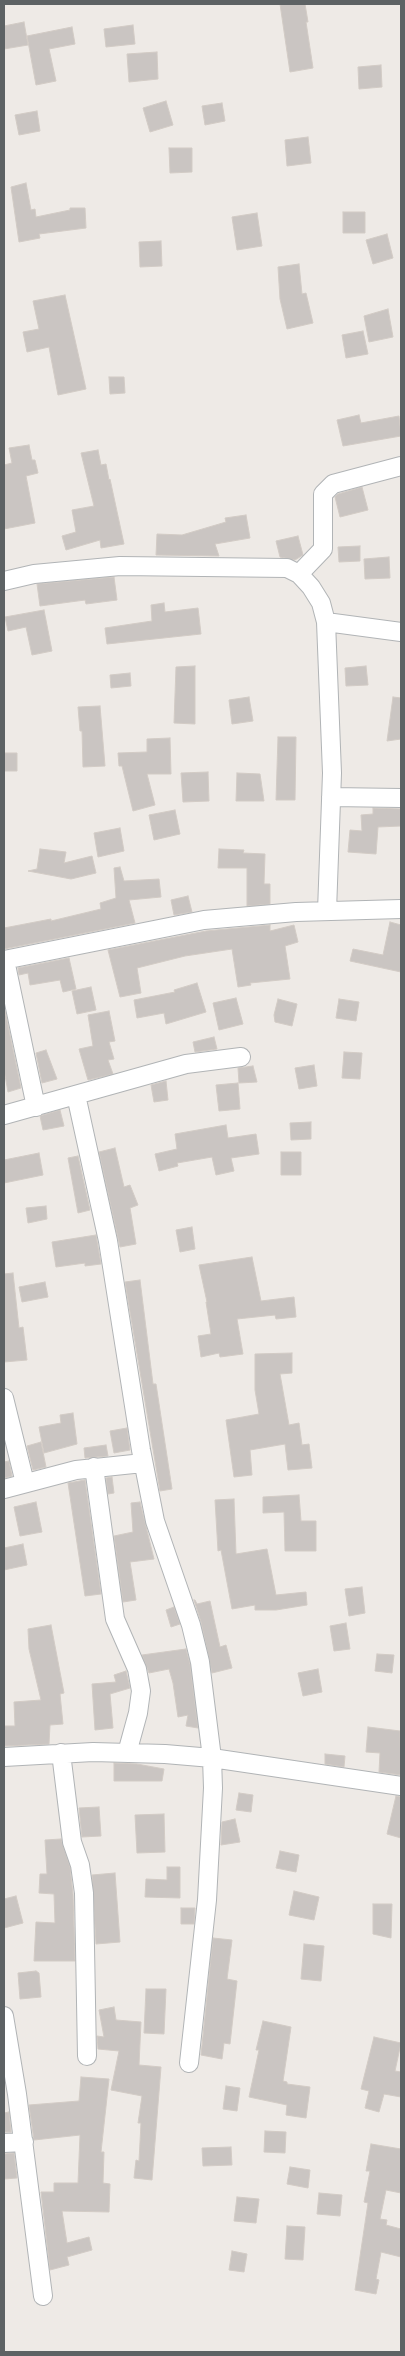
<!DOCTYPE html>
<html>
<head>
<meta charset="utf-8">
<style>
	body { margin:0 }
	#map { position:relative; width:405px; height:2356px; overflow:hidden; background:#eeeae6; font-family:"Archivo Narrow",sans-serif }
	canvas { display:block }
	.frame { position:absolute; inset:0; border:5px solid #5d6264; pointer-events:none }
</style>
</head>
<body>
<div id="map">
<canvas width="405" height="2356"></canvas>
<div class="frame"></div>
</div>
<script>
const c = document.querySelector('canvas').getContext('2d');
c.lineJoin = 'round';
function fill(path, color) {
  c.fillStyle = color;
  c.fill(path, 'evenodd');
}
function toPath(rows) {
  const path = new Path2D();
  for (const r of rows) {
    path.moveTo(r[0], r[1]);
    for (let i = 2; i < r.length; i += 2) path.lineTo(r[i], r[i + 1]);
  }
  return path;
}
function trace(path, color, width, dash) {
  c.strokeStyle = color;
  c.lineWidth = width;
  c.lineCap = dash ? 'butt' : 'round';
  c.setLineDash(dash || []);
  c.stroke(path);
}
const building = toPath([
	[280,4,305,4,308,22,306,22,313,68,290,72,280,4],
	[24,22,28,45,4,49,4,26,24,22],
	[133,25,135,44,106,47,104,29,133,25],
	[72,27,75,44,49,49,56,81,36,85,27,36,72,27],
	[157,52,158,79,129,82,127,54,157,52],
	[381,65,382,87,359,89,358,67,381,65],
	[166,101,173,125,150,132,143,108,166,101],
	[222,103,225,121,205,125,202,106,222,103],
	[37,111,40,131,19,135,15,115,37,111],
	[308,137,311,163,287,166,285,140,308,137],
	[169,148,192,148,192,172,170,173,169,148],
	[26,183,31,210,35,209,36,217,70,210,70,208,85,208,86,228,39,234,40,238,19,242,11,187,26,183],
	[343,212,365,212,365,233,343,233,343,212],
	[257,213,262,246,237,250,232,217,257,213],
	[387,234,393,258,373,264,366,240,387,234],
	[161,241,162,266,140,267,139,242,161,241],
	[299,264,302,294,306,293,313,323,287,329,280,299,278,267,299,264],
	[65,295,86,389,58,395,49,347,27,352,23,332,39,329,33,301,65,295],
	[388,309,393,337,369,342,364,316,388,309],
	[363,331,368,354,346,358,342,335,363,331],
	[109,377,124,377,125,393,110,394,109,377],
	[359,415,361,423,399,416,401,436,343,446,337,420,359,415],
	[29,445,32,460,35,460,38,473,26,476,35,523,4,529,4,465,12,463,9,448,29,445],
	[98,450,101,465,106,464,109,480,110,479,124,544,101,548,100,540,66,550,62,536,76,532,72,510,94,506,81,453,98,450],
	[362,487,368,510,340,517,335,497,338,494,362,487],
	[246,515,250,538,215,544,219,556,156,555,157,534,182,535,226,522,225,518,246,515],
	[298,536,303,555,295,560,280,557,276,541,298,536],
	[360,546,360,561,339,562,338,547,360,546],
	[389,557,390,578,365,579,364,559,389,557],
	[114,577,117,600,86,604,85,600,40,606,37,584,114,577],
	[164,603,165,612,198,608,201,634,107,644,105,628,152,621,151,605,164,603],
	[44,610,52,651,32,655,26,627,8,631,5,617,44,610],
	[195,666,195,724,174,723,176,667,195,666],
	[366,666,368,685,346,686,345,668,366,666],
	[130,673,131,686,111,688,110,675,130,673],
	[249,697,253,721,232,724,229,700,249,697],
	[393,697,401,698,401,739,387,741,393,697],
	[100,706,105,766,83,767,82,731,80,731,78,707,100,706],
	[278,737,296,737,295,800,276,800,278,737],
	[170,738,171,774,147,774,155,805,133,811,122,766,119,766,118,753,147,752,147,739,170,738],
	[4,753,17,753,17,771,4,771,4,753],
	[208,772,209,801,183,802,181,773,208,772],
	[237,773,260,774,264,801,236,801,237,773],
	[373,808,401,809,401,826,378,827,376,854,348,852,350,830,362,831,361,815,373,814,373,808],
	[175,810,180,834,154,840,149,815,175,810],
	[120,828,124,851,98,857,94,833,120,828],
	[40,849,66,852,64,863,92,856,96,873,71,879,28,871,37,869,40,849],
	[219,849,244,850,243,853,265,854,264,884,270,884,270,904,247,906,247,868,218,868,219,849],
	[120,867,124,881,159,879,161,897,129,900,135,923,4,949,4,928,51,919,51,921,101,909,100,903,116,898,114,868,120,867],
	[188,896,192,912,174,915,171,900,188,896],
	[390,922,401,925,401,972,350,961,353,949,383,955,390,922],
	[270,925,270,931,294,925,298,942,285,946,290,979,250,983,251,985,238,987,232,949,185,956,137,968,141,993,120,997,108,950,206,931,270,925],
	[69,958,76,989,63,992,60,980,30,985,28,973,19,975,18,968,69,958],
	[197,983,206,1012,166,1024,164,1013,137,1018,134,1000,175,992,174,990,197,983],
	[91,987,96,1010,77,1014,72,991,91,987],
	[236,998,243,1024,219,1030,213,1003,236,998],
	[278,999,297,1004,292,1026,275,1022,274,1015,278,999],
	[339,999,359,1002,356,1021,336,1018,339,999],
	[4,1006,21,1088,8,1092,4,1070,4,1006],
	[109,1011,115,1041,109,1042,114,1059,108,1060,113,1074,88,1080,79,1049,93,1046,88,1015,109,1011],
	[214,1037,217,1049,195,1052,193,1042,214,1037],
	[46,1050,57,1079,42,1083,36,1053,46,1050],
	[344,1052,362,1053,360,1079,342,1078,344,1052],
	[314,1065,317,1086,299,1089,295,1068,314,1065],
	[253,1066,257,1082,239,1083,238,1068,253,1066],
	[166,1081,168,1100,154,1102,151,1085,166,1081],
	[238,1083,240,1109,219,1111,216,1085,238,1083],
	[60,1110,64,1126,43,1130,40,1116,60,1110],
	[311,1122,311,1139,291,1140,290,1123,311,1122],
	[226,1125,228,1138,256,1134,259,1154,231,1158,234,1171,216,1175,212,1157,177,1163,178,1166,159,1171,155,1154,177,1149,175,1134,226,1125],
	[115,1148,124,1187,130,1185,138,1205,130,1208,136,1244,120,1247,99,1152,115,1148],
	[281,1152,301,1152,301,1175,281,1175,281,1152],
	[39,1153,43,1175,4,1183,4,1160,39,1153],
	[78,1156,90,1210,78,1213,68,1158,78,1156],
	[46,1206,47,1219,28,1223,26,1208,46,1206],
	[192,1227,195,1249,180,1252,176,1230,192,1227],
	[96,1235,101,1264,85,1266,85,1263,56,1267,52,1242,96,1235],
	[252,1257,261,1301,294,1297,296,1317,276,1319,275,1315,237,1319,243,1354,220,1357,219,1353,201,1357,198,1336,211,1334,206,1302,207,1302,199,1265,252,1257],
	[13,1273,19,1328,23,1327,27,1360,4,1362,4,1274,13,1273],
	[140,1280,153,1384,156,1384,172,1489,160,1491,125,1282,140,1280],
	[45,1282,48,1297,22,1302,19,1287,45,1282],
	[292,1353,292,1373,280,1374,289,1425,299,1423,302,1445,309,1444,312,1468,288,1470,285,1444,250,1450,252,1475,234,1477,226,1420,259,1414,255,1390,255,1354,292,1353],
	[73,1413,77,1444,44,1453,39,1427,61,1423,60,1415,73,1413],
	[127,1428,130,1450,114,1453,110,1431,127,1428],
	[41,1442,46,1467,33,1470,27,1446,41,1442],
	[106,1445,108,1456,85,1458,84,1448,106,1445],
	[9,1461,12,1476,4,1478,4,1462,9,1461],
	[112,1477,114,1493,108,1494,106,1478,112,1477],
	[85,1480,101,1594,85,1596,68,1483,85,1480],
	[299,1495,301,1521,316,1521,316,1551,285,1551,284,1512,263,1513,263,1497,299,1495],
	[234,1499,236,1554,267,1549,276,1595,306,1592,307,1605,276,1610,255,1610,255,1605,232,1609,221,1550,218,1551,215,1500,234,1499],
	[36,1502,42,1532,20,1536,14,1507,36,1502],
	[140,1502,154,1559,130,1562,136,1600,123,1602,114,1536,133,1532,131,1503,140,1502],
	[23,1544,27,1565,4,1570,4,1548,23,1544],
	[362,1587,365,1613,349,1616,345,1589,362,1587],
	[194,1600,195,1600,197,1604,210,1601,220,1647,226,1645,232,1668,212,1673,201,1622,194,1600],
	[174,1607,180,1624,171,1627,166,1610,174,1607],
	[346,1623,350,1649,334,1651,330,1626,346,1623],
	[51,1625,64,1693,60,1694,63,1724,50,1725,49,1744,4,1746,4,1726,15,1726,14,1702,41,1700,29,1649,28,1629,51,1625],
	[186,1649,190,1664,198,1728,186,1726,188,1715,178,1717,173,1683,169,1669,149,1673,142,1655,186,1649],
	[377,1654,394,1655,392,1673,375,1671,377,1654],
	[318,1669,322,1692,303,1696,298,1673,318,1669],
	[126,1671,130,1688,110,1694,113,1728,95,1730,92,1684,116,1682,114,1675,126,1671],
	[368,1727,400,1731,401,1775,379,1772,380,1753,366,1752,368,1727],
	[325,1754,345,1756,344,1767,325,1764,325,1754],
	[114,1763,137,1764,164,1769,162,1781,114,1781,114,1763],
	[239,1793,253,1795,251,1812,236,1810,239,1793],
	[396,1796,401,1797,401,1838,387,1834,396,1796],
	[99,1807,101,1836,82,1837,79,1808,99,1807],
	[164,1814,165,1852,137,1853,135,1815,164,1814],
	[235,1819,240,1842,221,1845,222,1822,235,1819],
	[61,1839,70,1867,73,1894,75,1961,34,1961,36,1922,55,1923,54,1894,39,1893,40,1874,47,1874,45,1840,61,1839],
	[280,1851,299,1855,296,1872,276,1868,280,1851],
	[167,1867,180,1867,180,1898,145,1897,146,1879,167,1880,167,1867],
	[115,1873,120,1942,96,1944,92,1875,115,1873],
	[294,1891,319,1897,314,1920,289,1915,294,1891],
	[16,1896,23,1923,4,1928,4,1899,16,1896],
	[373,1904,392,1904,391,1938,373,1934,373,1904],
	[181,1908,195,1908,194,1924,181,1924,181,1908],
	[213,1938,232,1940,227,1979,237,1981,230,2044,224,2043,222,2059,201,2055,213,1938],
	[304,1944,324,1946,321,1981,301,1979,304,1944],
	[36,1971,39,1973,41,1997,20,1999,18,1973,36,1971],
	[146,1989,166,1989,164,2034,144,2033,146,1989],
	[114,2007,116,2020,141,2022,139,2065,161,2067,152,2180,134,2178,136,2160,139,2161,141,2123,138,2123,142,2096,111,2090,119,2051,98,2049,97,2036,104,2037,99,2010,114,2007],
	[263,2021,291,2027,283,2081,287,2082,287,2084,310,2087,306,2118,286,2115,287,2105,249,2097,259,2050,256,2050,263,2021],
	[374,2037,401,2043,395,2071,401,2072,401,2097,384,2094,379,2112,365,2108,369,2091,361,2089,374,2037],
	[81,2077,109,2079,101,2152,104,2152,103,2183,110,2184,109,2212,62,2211,67,2243,89,2237,92,2250,67,2257,69,2265,50,2270,41,2192,54,2192,54,2183,78,2183,80,2135,34,2140,29,2105,79,2101,81,2077],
	[226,2086,240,2088,237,2111,223,2109,226,2086],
	[9,2112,11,2132,4,2132,4,2113,9,2112],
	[265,2131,286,2132,285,2153,264,2152,265,2131],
	[371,2144,401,2149,401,2193,386,2190,380,2219,387,2220,386,2225,401,2229,401,2257,381,2252,376,2279,379,2280,376,2294,355,2290,368,2203,364,2202,370,2171,366,2171,371,2144],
	[231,2147,232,2165,203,2166,202,2148,231,2147],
	[14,2153,17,2178,4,2179,4,2154,14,2153],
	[290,2167,310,2170,308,2188,287,2184,290,2167],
	[319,2193,342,2195,340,2216,317,2214,319,2193],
	[237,2197,259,2199,256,2223,234,2221,237,2197],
	[287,2226,305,2227,303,2260,285,2259,287,2226],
	[232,2251,247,2254,244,2272,229,2270,232,2251]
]);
const minor = toPath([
	[299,574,323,549,323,494,333,484,401,466],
	[4,581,34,574,120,566,287,568,299,574,311,587,321,603,326,622,332,773,327,911],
	[326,622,401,632],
	[331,797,401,798],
	[4,960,204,920,296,912,401,909],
	[5,960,36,1107],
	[76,1095,108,1241,141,1450,155,1521,191,1625,200,1662,212,1758,213,1788,207,1900,189,2063],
	[4,1115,186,1064,241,1057],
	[4,1398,25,1483],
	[94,1467,115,1619,137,1669,141,1691,138,1713,127,1753],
	[4,1489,76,1470,143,1463],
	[61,1753,72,1842,80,1865,84,1893,87,2056],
	[4,1757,93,1752,165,1754,212,1758,401,1786],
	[4,2016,17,2094,43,2296],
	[4,2143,24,2142]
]);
fill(building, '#cac5c2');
trace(building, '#d2cbc5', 1);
trace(minor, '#b1b4b6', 20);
trace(minor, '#fff', 18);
</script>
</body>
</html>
